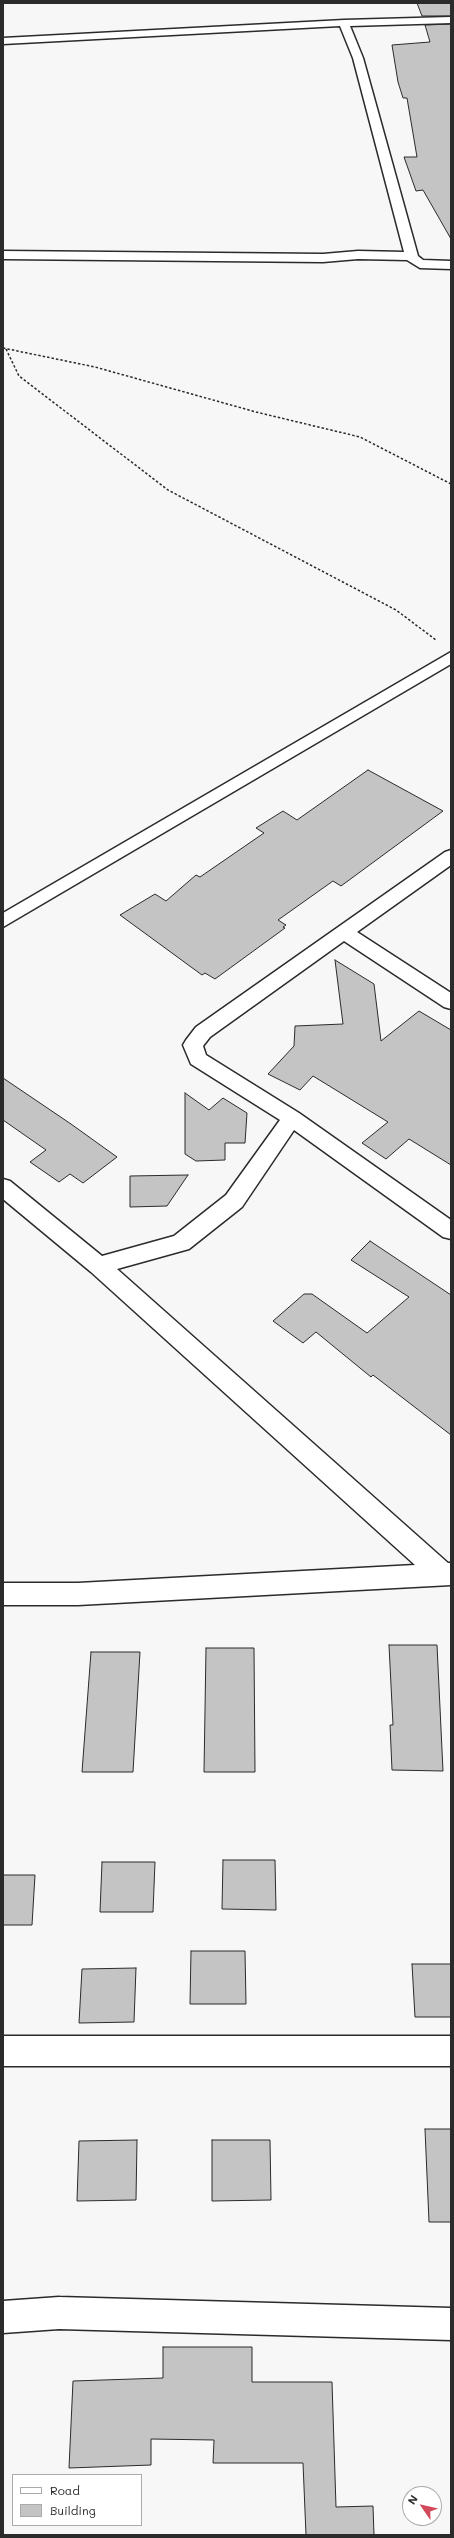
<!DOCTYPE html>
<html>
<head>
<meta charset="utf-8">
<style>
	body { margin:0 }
	#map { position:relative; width:454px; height:2538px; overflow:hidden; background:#f7f7f7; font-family:Mali,sans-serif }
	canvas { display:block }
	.frame { position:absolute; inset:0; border:4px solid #2b2b2b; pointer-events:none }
	.legend { position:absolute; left:12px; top:2474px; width:130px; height:52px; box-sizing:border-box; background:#fff; border:1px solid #aaa; margin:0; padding:5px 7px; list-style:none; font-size:12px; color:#2b2b2b }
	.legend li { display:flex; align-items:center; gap:8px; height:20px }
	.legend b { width:20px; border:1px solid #aaa }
	.north { position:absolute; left:402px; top:2486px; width:40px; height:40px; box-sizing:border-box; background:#fff; border:1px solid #aaa; border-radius:50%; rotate:304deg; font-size:11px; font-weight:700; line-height:16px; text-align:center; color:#2b2b2b }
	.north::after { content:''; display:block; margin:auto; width:14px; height:18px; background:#d1495b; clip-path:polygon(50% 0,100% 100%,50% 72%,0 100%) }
</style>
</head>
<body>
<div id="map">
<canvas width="454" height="2538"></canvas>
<div class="frame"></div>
<ul class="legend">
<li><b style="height:5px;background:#fff"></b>Road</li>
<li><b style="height:11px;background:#c4c4c4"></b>Building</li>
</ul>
<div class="north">N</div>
</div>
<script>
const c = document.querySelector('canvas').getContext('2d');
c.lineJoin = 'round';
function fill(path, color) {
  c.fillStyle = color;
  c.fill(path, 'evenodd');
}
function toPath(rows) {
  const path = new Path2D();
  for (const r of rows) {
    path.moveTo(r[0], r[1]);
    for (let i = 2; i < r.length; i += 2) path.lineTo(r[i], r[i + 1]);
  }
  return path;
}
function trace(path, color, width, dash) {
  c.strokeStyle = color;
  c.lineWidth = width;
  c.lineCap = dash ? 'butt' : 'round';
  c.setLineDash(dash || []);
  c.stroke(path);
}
const building = toPath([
	[417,3,451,3,451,16,422,16,417,3],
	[451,24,451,239,423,190,416,191,404,157,417,157,407,98,403,98,398,82,392,45,430,42,425,25,451,24],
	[368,770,443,811,341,886,333,881,278,920,286,925,283,927,285,928,215,979,205,973,202,975,120,915,155,894,166,901,196,875,200,877,264,833,256,828,283,811,297,820,368,770],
	[335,960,374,984,381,1041,419,1011,451,1030,451,1165,409,1139,386,1159,362,1143,388,1122,313,1076,300,1090,268,1074,294,1046,295,1026,343,1024,335,960],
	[3,1078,71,1124,117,1157,83,1183,70,1174,59,1182,30,1162,46,1150,3,1120,3,1078],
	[185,1093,209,1110,223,1098,247,1113,245,1143,225,1143,225,1160,196,1161,185,1154,185,1093],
	[188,1175,167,1206,130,1207,130,1176,188,1175],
	[370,1241,451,1295,451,1435,373,1375,371,1377,316,1332,303,1343,273,1321,304,1294,312,1294,367,1333,409,1297,351,1260,370,1241],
	[389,1645,437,1645,443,1771,392,1770,390,1725,393,1725,389,1645],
	[206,1648,254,1648,255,1772,204,1772,206,1648],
	[91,1652,140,1652,133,1772,82,1772,91,1652],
	[223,1860,275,1860,276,1910,222,1909,223,1860],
	[102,1862,155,1862,153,1912,100,1912,102,1862],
	[3,1875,35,1875,32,1925,3,1925,3,1875],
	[191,1951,245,1951,246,2004,190,2004,191,1951],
	[412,1964,451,1964,451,2017,415,2017,412,1964],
	[136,1968,134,2022,79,2023,82,1969,136,1968],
	[425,2129,451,2129,451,2222,429,2222,425,2129],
	[137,2140,136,2200,77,2201,79,2141,137,2140],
	[212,2140,270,2140,271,2200,212,2201,212,2140],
	[163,2347,252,2347,252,2382,332,2382,336,2507,373,2506,374,2535,306,2535,303,2463,213,2463,214,2440,151,2439,151,2465,69,2468,73,2381,163,2378,163,2347]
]);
const path = toPath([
	[3,348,95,367,256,412,360,437,451,484],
	[6,349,19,376,168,490,396,610,436,640]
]);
const street = toPath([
	[451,17,451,23,350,26,363,58,418,256,423,260,451,261,451,269,420,268,407,260,358,259,323,262,3,259,3,251,323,254,358,251,404,252,353,58,340,26,3,44,3,38,344,20,451,17],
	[451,850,451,865,357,932,451,993,451,1009,444,1007,344,941,210,1037,203,1046,206,1055,299,1113,451,1220,451,1239,443,1237,294,1130,242,1207,189,1249,117,1269,448,1563,451,1563,451,1585,78,1605,3,1605,3,1583,78,1583,415,1565,91,1272,3,1199,3,1179,10,1181,102,1256,174,1236,226,1195,280,1120,191,1064,183,1045,186,1040,196,1027,445,852,451,850],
	[3,2036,451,2036,451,2066,3,2066,3,2036],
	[59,2297,451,2308,451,2340,59,2329,3,2333,3,2301,59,2297]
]);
const secondary = toPath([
	[451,652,451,664,3,927,3,913,451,652]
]);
fill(building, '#c4c4c4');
trace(building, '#2b2b2b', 1);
trace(street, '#2b2b2b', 3);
trace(secondary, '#2b2b2b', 3);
trace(path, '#2b2b2b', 1.5, [2.5, 2]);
fill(street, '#fff');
fill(secondary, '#fff');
</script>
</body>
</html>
